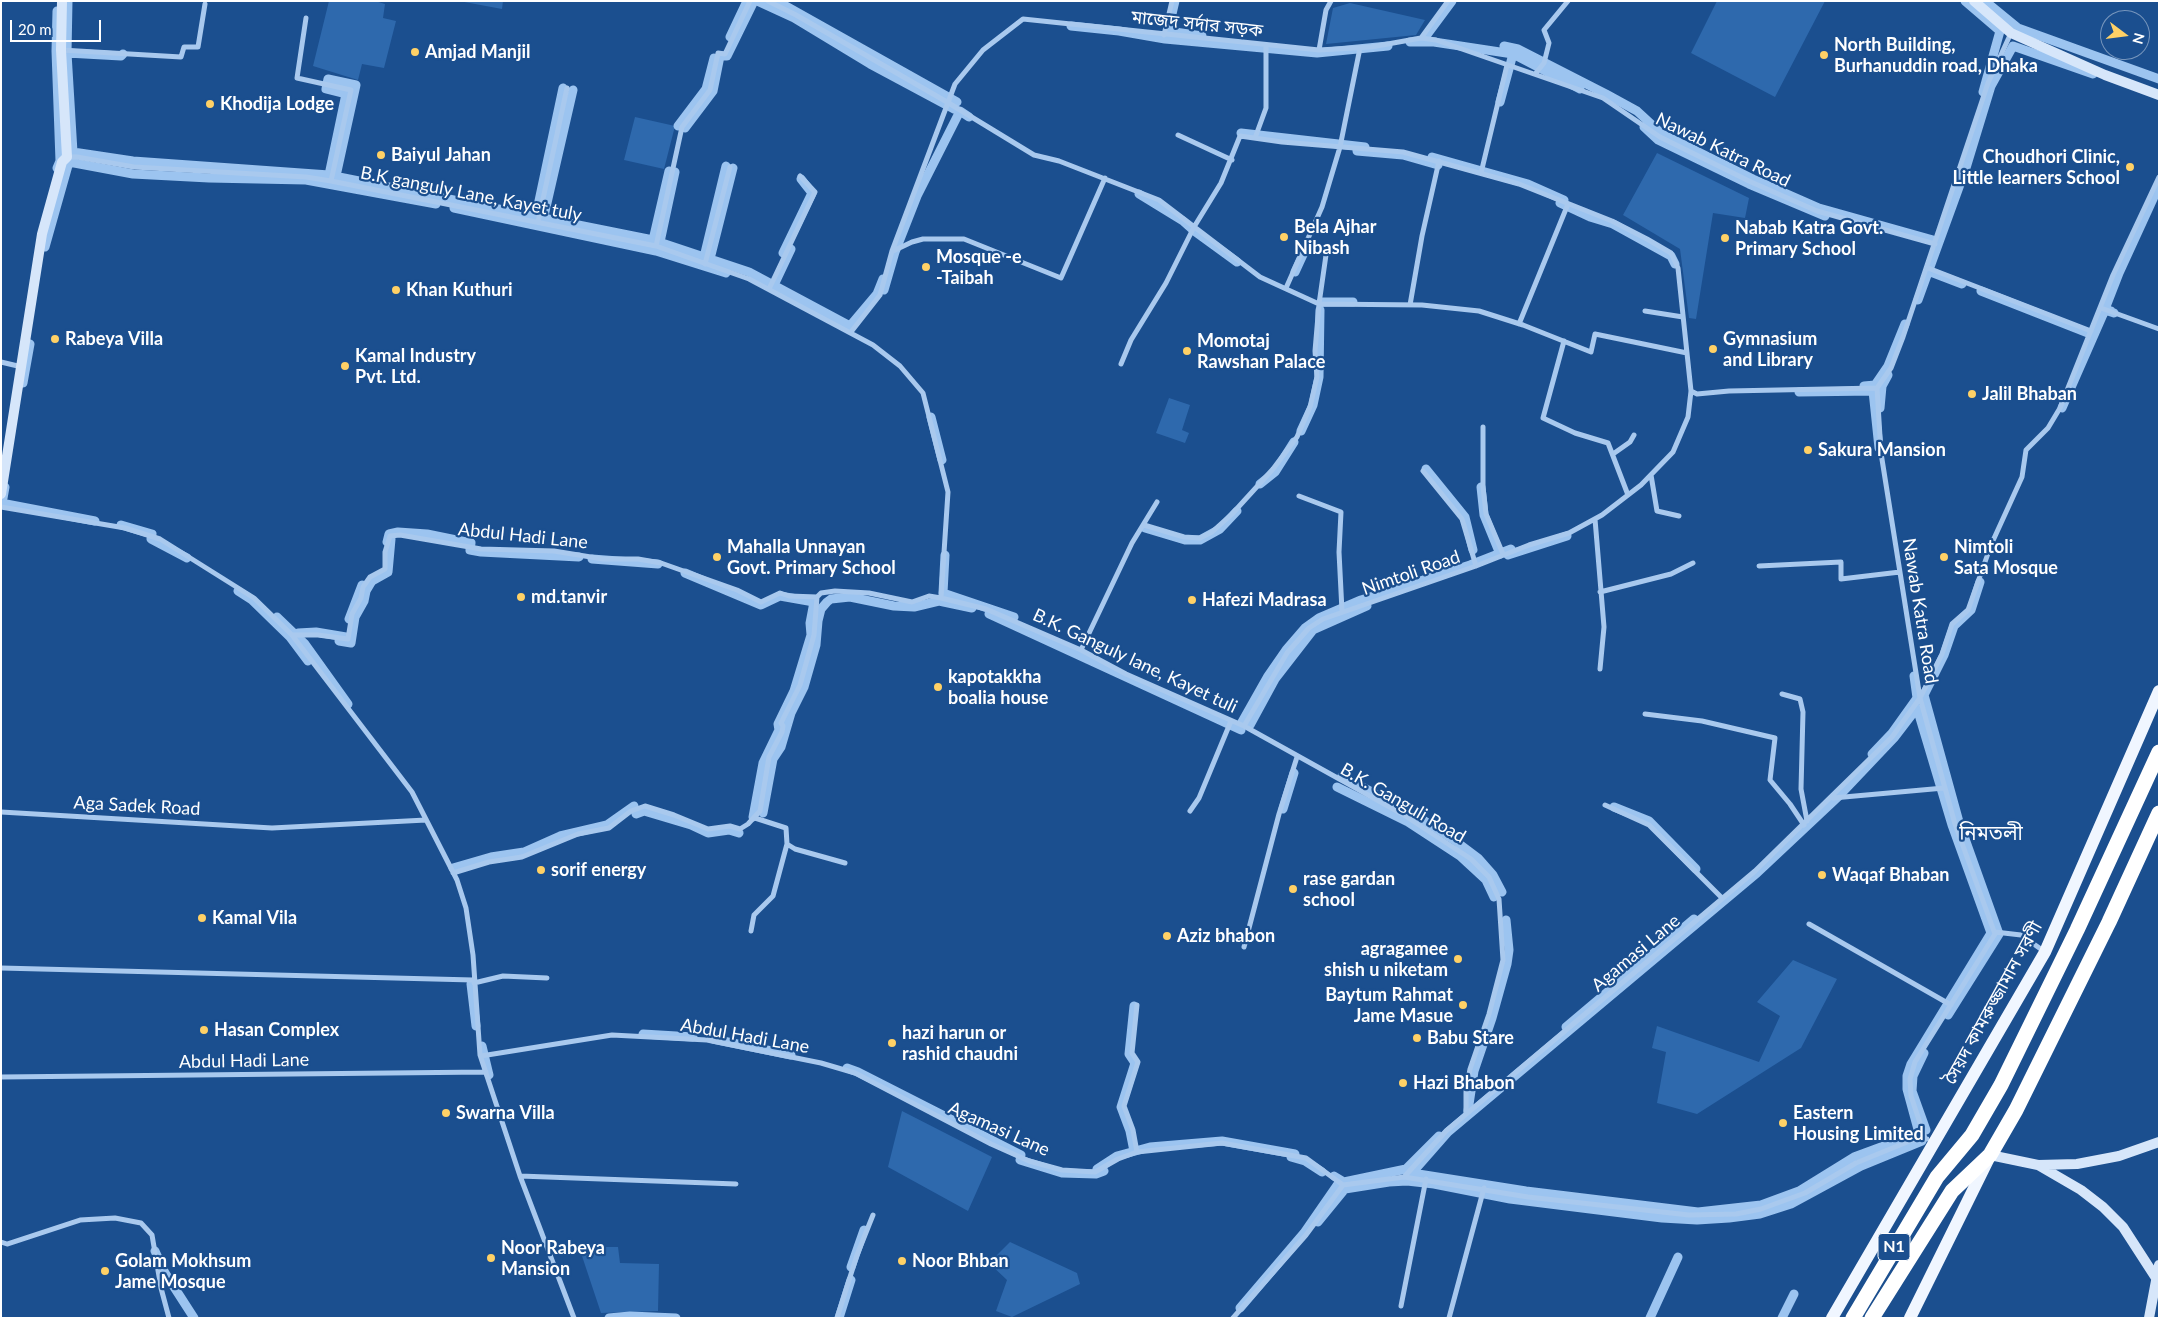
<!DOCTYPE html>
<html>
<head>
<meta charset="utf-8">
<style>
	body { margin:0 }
	#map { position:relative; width:2160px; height:1319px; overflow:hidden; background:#1b4f8f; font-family:Lato,sans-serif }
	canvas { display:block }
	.frame { position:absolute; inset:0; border:2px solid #fff; pointer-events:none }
	.north { position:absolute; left:2100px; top:10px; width:50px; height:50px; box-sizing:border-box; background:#1b4f8f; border:1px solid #7695bc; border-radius:50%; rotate:105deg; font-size:14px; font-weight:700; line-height:20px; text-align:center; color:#fff }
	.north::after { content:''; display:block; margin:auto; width:18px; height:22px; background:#ffd166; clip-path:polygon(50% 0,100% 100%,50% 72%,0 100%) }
	.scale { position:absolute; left:10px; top:20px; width:91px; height:22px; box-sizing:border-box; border:2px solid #fff; border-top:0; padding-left:6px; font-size:15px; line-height:18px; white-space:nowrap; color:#fff; -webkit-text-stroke:4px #1b4f8f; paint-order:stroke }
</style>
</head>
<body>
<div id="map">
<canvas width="2160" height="1319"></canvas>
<div class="frame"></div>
<div class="north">N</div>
<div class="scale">20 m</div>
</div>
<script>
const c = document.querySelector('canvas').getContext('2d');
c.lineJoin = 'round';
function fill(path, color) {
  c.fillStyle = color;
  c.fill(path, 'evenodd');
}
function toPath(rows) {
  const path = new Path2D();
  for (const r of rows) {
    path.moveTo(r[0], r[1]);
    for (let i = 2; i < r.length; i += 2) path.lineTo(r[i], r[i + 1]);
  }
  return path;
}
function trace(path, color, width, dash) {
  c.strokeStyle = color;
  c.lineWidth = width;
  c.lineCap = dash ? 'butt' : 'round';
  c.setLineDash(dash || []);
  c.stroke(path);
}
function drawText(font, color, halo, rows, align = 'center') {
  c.font = font + ' Lato,"Noto Sans Bengali",sans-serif';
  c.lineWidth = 4.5;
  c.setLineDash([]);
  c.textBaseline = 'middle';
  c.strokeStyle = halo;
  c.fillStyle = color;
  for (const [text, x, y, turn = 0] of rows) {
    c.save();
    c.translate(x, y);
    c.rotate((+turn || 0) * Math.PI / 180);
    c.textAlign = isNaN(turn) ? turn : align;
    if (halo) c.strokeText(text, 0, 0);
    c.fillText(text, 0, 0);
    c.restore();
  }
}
const green = toPath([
	[329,1,375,1,385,4,383,18,396,21,384,68,362,64,358,80,313,66],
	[459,1,503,1,502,9],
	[1717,1,1825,1,1775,97,1691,53],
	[1350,3,1425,20,1416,35,1326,44,1333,8],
	[635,117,675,126,664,169,624,160],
	[1657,153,1749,198,1745,218,1713,213,1696,319,1689,318,1680,249,1623,215],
	[1169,398,1190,405,1182,430,1189,433,1185,443,1156,433],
	[1793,960,1837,979,1801,1048,1697,1114,1657,1103,1666,1052,1652,1048,1657,1026,1759,1062,1780,1016,1757,1002],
	[902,1111,992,1157,968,1211,888,1167],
	[1010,1242,1077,1273,1080,1284,1012,1317,996,1311,1007,1280,989,1263],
	[579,1247,618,1247,620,1263,659,1264,658,1311,601,1313]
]);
const stream = toPath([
	[68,1,67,53,73,152,133,161,329,175,653,240,749,272,850,326,877,294,883,279],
	[757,1,794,18,870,64,954,109],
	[777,1,957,102],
	[1175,1,1168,31,1202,36],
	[1965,1,2000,31,1983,92],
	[1985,1,2018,28,2159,79],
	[57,11,56,51,60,161,57,168],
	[1071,26,1119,31,1165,39,1317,53,1388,46],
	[1426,36,1452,1],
	[730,37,747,1],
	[1410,42,1434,42,1513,54,1580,89],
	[1504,46,1518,49,1606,94,1637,111,1662,134,1753,179,1819,208,1933,240],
	[67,53,121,56,123,54],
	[1500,102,1513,54],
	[678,126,706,89,714,58],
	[1644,127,1658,140,1749,184,1825,216],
	[685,128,713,91,720,56,727,56,754,1],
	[1241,133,1365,147],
	[1357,151,1403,155,1438,165],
	[1432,157,1528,184,1564,200],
	[329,175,346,94,326,89,328,79,356,85,336,176],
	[1139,194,1183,221,1193,230,1237,262],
	[1560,203,1590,217,1613,224,1671,256,1675,264],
	[454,208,656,251,726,273],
	[536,215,563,88],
	[544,216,573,90],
	[653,240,669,171],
	[660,242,675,172],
	[45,247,69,162,133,174,209,178,306,180,436,204],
	[783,253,812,193,801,179],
	[704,257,726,166],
	[710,259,733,168],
	[1928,271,1962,284],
	[1295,272,1307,246],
	[774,285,791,249],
	[884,290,895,252,917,196,960,111,969,117],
	[1981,291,2088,333],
	[1918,300,1966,168,1991,86,2013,46,2093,74],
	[1321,302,1353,302],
	[2111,311,2105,309,2119,273,2159,186],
	[23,383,30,344],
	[1864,386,1875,385,1888,366,1905,324],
	[1799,392,1873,391,1879,448],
	[1880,408,1882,386,1888,375],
	[2062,408,2105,310,2114,313],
	[931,417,942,460],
	[1301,431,1313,405,1319,377,1320,310],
	[1426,469,1465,517,1473,550],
	[1260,484,1275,472,1294,442],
	[1481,487,1484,515,1500,554],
	[1,503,95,521],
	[2,504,5,487],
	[121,525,152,534,151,539,187,558],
	[1145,528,1185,540,1200,540,1220,529,1237,511],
	[387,542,389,534,398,532,427,534,471,543,470,550,481,552,579,557],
	[945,555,943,593,1014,617],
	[1508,555,1567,536],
	[592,559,658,564],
	[685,573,761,605,780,596,814,602,810,623,811,635,794,691,778,724,779,730,763,763,753,817],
	[238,591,252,600,290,637,308,661],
	[989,614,1241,730],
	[277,617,305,644,348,704],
	[349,619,362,585],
	[298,633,316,632,346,637],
	[339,641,351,643,355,617,364,601,366,591,372,581,388,572,391,539],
	[1917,708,1952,825,1991,933,1911,1064,1907,1076,1907,1089,1919,1133,1854,1157,1799,1191,1761,1205,1698,1212,1526,1191,1412,1173,1448,1132,1757,873,1839,796,1894,738,1917,708],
	[1242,722,1268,676,1286,650,1305,628,1319,618,1361,600,1470,565,1511,549],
	[1250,725,1275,679,1313,630,1367,606],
	[1872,754,1892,733,1917,698,1914,676],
	[1342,776,1420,818,1454,840,1478,858,1493,875,1502,892],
	[1337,787,1408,822,1460,856,1486,880,1494,897],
	[1614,807,1649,821,1696,869],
	[1283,809,1294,773],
	[763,813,773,759,781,747,791,713,804,687,816,645,818,621,821,609,827,602,831,599,850,597,894,606,914,607,939,601,972,608],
	[636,814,644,811,691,825,708,833,729,830,739,833],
	[453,868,491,857,524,852,560,836,607,825,634,806],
	[471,984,476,1026],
	[1134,1006,1129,1054,1135,1063,1121,1107,1130,1131,1134,1151],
	[1948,1015,1999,934,1959,822,1924,695,1944,655,1954,626,1971,610,1980,582],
	[1566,1027,1694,919],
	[643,1034,693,1037],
	[713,1039,791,1055],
	[482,1046,489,1075],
	[1924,1053,1913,1076,1912,1091,1926,1130],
	[847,1068,858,1072,1021,1155],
	[1468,1111,1474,1071,1492,1018,1507,964,1509,950,1506,920],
	[1291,1157,1305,1161,1322,1172],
	[1020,1160,1062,1173,1096,1174,1104,1171],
	[1097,1169,1117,1156,1150,1147,1222,1141,1295,1154],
	[1334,1176,1344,1182,1406,1169,1439,1136],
	[1318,1222,1345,1189,1389,1182,1407,1181,1434,1184,1510,1199,1662,1218,1697,1220,1729,1218,1760,1214,1791,1204,1861,1166,1922,1141],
	[155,1251,165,1273,194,1318],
	[851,1267,864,1230],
	[1240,1308,1304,1233,1340,1181],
	[609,1318,630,1316,676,1318],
	[839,1318,851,1280],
	[1650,1318,1678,1257],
	[1782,1318,1794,1294]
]);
const street = toPath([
	[768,1,796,15,947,102,1034,155,1059,161,1159,200,1260,277,1319,304,1422,305,1479,311,1523,325,1591,352,1595,334,1687,353],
	[306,18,297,78,351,90,331,181],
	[1164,35,1172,1],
	[1421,38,1448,1],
	[61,50,181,57,184,47,198,47,205,4],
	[1319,50,1326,10,1331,1],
	[1535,74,1544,63,1549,43,1544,30,1568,1],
	[1178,135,1232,160],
	[1255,138,1266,108,1266,46],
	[67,157,77,157,134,167,306,177,331,181,656,246,749,279,873,345,900,366,923,393,948,492,941,598],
	[1481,173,1507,65],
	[538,222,567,88],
	[656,246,682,127,710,90,718,53,725,54,750,1],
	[893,251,912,242,923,239,964,239,1061,278,1105,178],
	[705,264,730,167],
	[1928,268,2091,331],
	[1286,288,1322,207,1340,147,1360,48],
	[769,289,815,192,800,176],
	[1410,305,1422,236,1439,161],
	[2101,308,2159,329],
	[1645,311,1683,317],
	[1519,324,1568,204],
	[851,332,880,295,892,251,955,84,983,50,1023,19,1319,50,1371,47,1421,38,1436,40,1603,98,1660,137,1751,182,1817,211,1935,244],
	[1564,341,1543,418,1575,433,1608,443,1628,495],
	[1,362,22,367],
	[1121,364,1131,340,1166,283,1194,227,1221,183,1240,136,1282,142,1403,152,1519,184,1612,221,1647,239,1671,253,1678,268,1691,391,1688,417,1673,452,1641,485,1602,515,1569,533,1529,545,1476,566,1323,619,1309,628,1287,653,1244,726],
	[1691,391,1697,394,1729,391,1877,388],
	[1483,427,1483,487,1486,514,1503,554],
	[1613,454,1630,442,1634,435],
	[1423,471,1462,519,1476,566],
	[1651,475,1657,511,1679,516],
	[1299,496,1341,512,1339,552,1342,611],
	[1,507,125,528,160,539,254,598,292,635,412,792,457,880,466,908,473,955,480,1055,520,1176,574,1318],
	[1595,519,1604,627,1600,669],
	[1144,525,1184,537,1200,538,1212,532,1232,514,1273,469,1297,437,1310,407,1317,377,1315,351,1319,304,1327,248,1307,243],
	[1759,566,1841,562,1841,579,1900,572],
	[1600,592,1671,574,1693,563],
	[292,635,318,635,348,639,352,614,361,598,363,587,370,577,385,569,385,552,390,536,400,535,481,549,554,551,603,559,638,559,661,563,737,590,761,602,780,593,789,596,817,597,821,593,835,591,869,593,912,602,929,596,941,598,986,609,1081,650,1126,674,1244,726,1404,815,1471,859,1489,877,1499,899,1503,960,1489,1014,1470,1069,1466,1092,1466,1114],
	[1081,650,1132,543,1157,502],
	[1782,694,1800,699,1803,712,1801,789,1807,821],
	[1645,714,1702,721,1775,738,1770,780,1790,804,1804,825],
	[1833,798,1944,788],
	[1605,805,1649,825,1722,898],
	[1190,811,1199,798,1231,721],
	[1,812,272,828,426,820],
	[787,844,795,849,845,863],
	[453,873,489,862,522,857,578,834,609,828,631,811,645,806,674,815,708,829,730,826,740,829,748,824,760,811,769,757,782,732,783,726,781,723,800,685,814,635,817,597],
	[1809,924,1951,1005],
	[751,931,754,915,773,896,787,844,786,828,755,818],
	[1995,932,2021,935,2045,952],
	[1244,947,1279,814,1297,757],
	[1,968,473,980],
	[474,983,503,976,547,978],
	[1137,1005,1132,1053,1138,1062,1124,1106,1133,1130,1137,1152],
	[481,1056,612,1035,707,1040,821,1063,855,1073,991,1144,1029,1161,1062,1170,1095,1172,1118,1159,1137,1152,1222,1143,1306,1158,1343,1185],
	[1,1077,486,1072],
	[1925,1138,1911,1096,1910,1079,1915,1062,1995,934,1955,824,1920,698,1881,453,1877,388,1891,368,1903,337,1988,83,2011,33],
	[520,1176,736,1184],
	[1404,1177,1528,1197,1689,1215,1736,1214,1761,1209,1805,1193,1856,1163,1912,1140,1927,1139],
	[1,1242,7,1244,80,1220,115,1218,141,1223,152,1235,161,1288,169,1318],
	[1401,1306,1426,1179],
	[837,1318,857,1255,873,1215],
	[1233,1318,1306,1235,1343,1185,1404,1177,1446,1131,1755,871,1892,737,1920,698,1942,654,1952,624,1968,610,1991,545,2022,477,2026,450,2048,428,2060,408,2113,275,2159,177],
	[1449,1318,1484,1188]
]);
const secondary = toPath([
	[1974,1,2011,33,2105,75,2159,95],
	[1,494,42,234,62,162,67,157,61,50,62,1],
	[1990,1155,2038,1165,2077,1164,2119,1156,2159,1142],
	[2038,1165,2081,1190,2103,1207,2123,1227,2156,1278],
	[2149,1318,2159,1265]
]);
const primary = toPath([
	[1832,1318,2045,952,2159,691],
	[1910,1318,1988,1160]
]);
const highway = toPath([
	[1853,1318,1937,1177,1972,1135,2001,1085,2077,930,2159,752],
	[1872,1318,1952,1191,1990,1155,2016,1110,2109,922,2159,813]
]);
const markers = [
	[415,52,5,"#ffd166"],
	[1824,55,5,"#ffd166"],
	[210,104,5,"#ffd166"],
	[381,155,5,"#ffd166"],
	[2130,167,5,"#ffd166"],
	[1284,237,5,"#ffd166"],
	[1725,238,5,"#ffd166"],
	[926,267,5,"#ffd166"],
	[396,290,5,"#ffd166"],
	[55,339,5,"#ffd166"],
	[1713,349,5,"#ffd166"],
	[1187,351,5,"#ffd166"],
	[345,366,5,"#ffd166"],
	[1972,394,5,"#ffd166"],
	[1808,450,5,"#ffd166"],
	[717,557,5,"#ffd166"],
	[1944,557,5,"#ffd166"],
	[521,597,5,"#ffd166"],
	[1192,600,5,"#ffd166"],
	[938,687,5,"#ffd166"],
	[541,870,5,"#ffd166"],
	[1822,875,5,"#ffd166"],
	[1293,889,5,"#ffd166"],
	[202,918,5,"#ffd166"],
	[1167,936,5,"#ffd166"],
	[1458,959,5,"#ffd166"],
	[1463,1005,5,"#ffd166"],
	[204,1030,5,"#ffd166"],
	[1417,1038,5,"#ffd166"],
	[892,1043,5,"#ffd166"],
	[1403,1083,5,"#ffd166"],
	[446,1113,5,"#ffd166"],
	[1783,1123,5,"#ffd166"],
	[491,1258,5,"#ffd166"],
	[902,1261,5,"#ffd166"],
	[105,1271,5,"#ffd166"]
];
const shields = [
	[1894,1247,32]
];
const shieldNames = [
	["N1",1894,1247]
];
const streetNames = [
	["মাজেদ সর্দার সড়ক",1197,24,6],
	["Nawab Katra Road",1723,150,26],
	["B.K ganguly Lane, Kayet tuly",471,194,11],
	["Abdul Hadi Lane",523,536,6],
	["Nimtoli Road",1411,573,-19],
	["Nawab Katra Road",1920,611,81],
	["B.K. Ganguly lane, Kayet tuli",1135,661,25],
	["B.K. Ganguli Road",1403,803,30],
	["Aga Sadek Road",137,806,3],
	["Agamasi Lane",1636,953,-40],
	["সৈয়দ কামরুজ্জামান সরণী",1993,1003,-61],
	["Abdul Hadi Lane",745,1036,10],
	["Abdul Hadi Lane",244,1061,-1],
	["Agamasi Lane",999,1129,24]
];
const poiNames = [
	["North Building,",1834,45],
	["Burhanuddin road, Dhaka",1834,66],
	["Amjad Manjil",425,52],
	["Khodija Lodge",220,104],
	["Baiyul Jahan",391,155],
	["Choudhori Clinic,",2120,157,"right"],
	["Little learners School",2120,178,"right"],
	["Bela Ajhar",1294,227],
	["Nibash",1294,248],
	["Nabab Katra Govt.",1735,228],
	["Primary School",1735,249],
	["Mosque -e",936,257],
	["-Taibah",936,278],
	["Khan Kuthuri",406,290],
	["Rabeya Villa",65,339],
	["Gymnasium",1723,339],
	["and Library",1723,360],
	["Momotaj",1197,341],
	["Rawshan Palace",1197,362],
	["Kamal Industry",355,356],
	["Pvt. Ltd.",355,377],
	["Jalil Bhaban",1982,394],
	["Sakura Mansion",1818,450],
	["Mahalla Unnayan",727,547],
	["Govt. Primary School",727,568],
	["Nimtoli",1954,547],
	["Sata Mosque",1954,568],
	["md.tanvir",531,597],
	["Hafezi Madrasa",1202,600],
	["kapotakkha",948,677],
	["boalia house",948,698],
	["sorif energy",551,870],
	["Waqaf Bhaban",1832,875],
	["rase gardan",1303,879],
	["school",1303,900],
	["Kamal Vila",212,918],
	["Aziz bhabon",1177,936],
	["agragamee",1448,949,"right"],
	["shish u niketam",1448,970,"right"],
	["Baytum Rahmat",1453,995,"right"],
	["Jame Masue",1453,1016,"right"],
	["Hasan Complex",214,1030],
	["hazi harun or",902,1033],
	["rashid chaudni",902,1054],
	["Babu Stare",1427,1038],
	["Hazi Bhabon",1413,1083],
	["Swarna Villa",456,1113],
	["Eastern",1793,1113],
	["Housing Limited",1793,1134],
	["Noor Rabeya",501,1248],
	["Mansion",501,1269],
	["Golam Mokhsum",115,1261],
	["Jame Mosque",115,1282],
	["Noor Bhban",912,1261]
];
const quarterNames = [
	["নিমতলী",1991,834]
];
fill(green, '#2e69ad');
trace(stream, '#9cc4f0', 9);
trace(street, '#a9c9ee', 5);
trace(secondary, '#d6e6fa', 10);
trace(primary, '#f0f6ff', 12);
trace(highway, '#fff', 15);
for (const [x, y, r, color] of markers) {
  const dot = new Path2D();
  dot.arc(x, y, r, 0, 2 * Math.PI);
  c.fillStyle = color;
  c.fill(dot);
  trace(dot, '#1b4f8f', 2);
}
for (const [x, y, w] of shields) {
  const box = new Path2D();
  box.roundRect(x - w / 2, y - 13.5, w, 27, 4);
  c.fillStyle = '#1b4f8f';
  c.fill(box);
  trace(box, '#fff', 1);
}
drawText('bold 16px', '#fff', null, shieldNames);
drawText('18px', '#fff', '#1b4f8f', streetNames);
drawText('bold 18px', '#fff', '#1b4f8f', poiNames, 'left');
drawText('20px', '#fff', '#1b4f8f', quarterNames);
</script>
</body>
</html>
